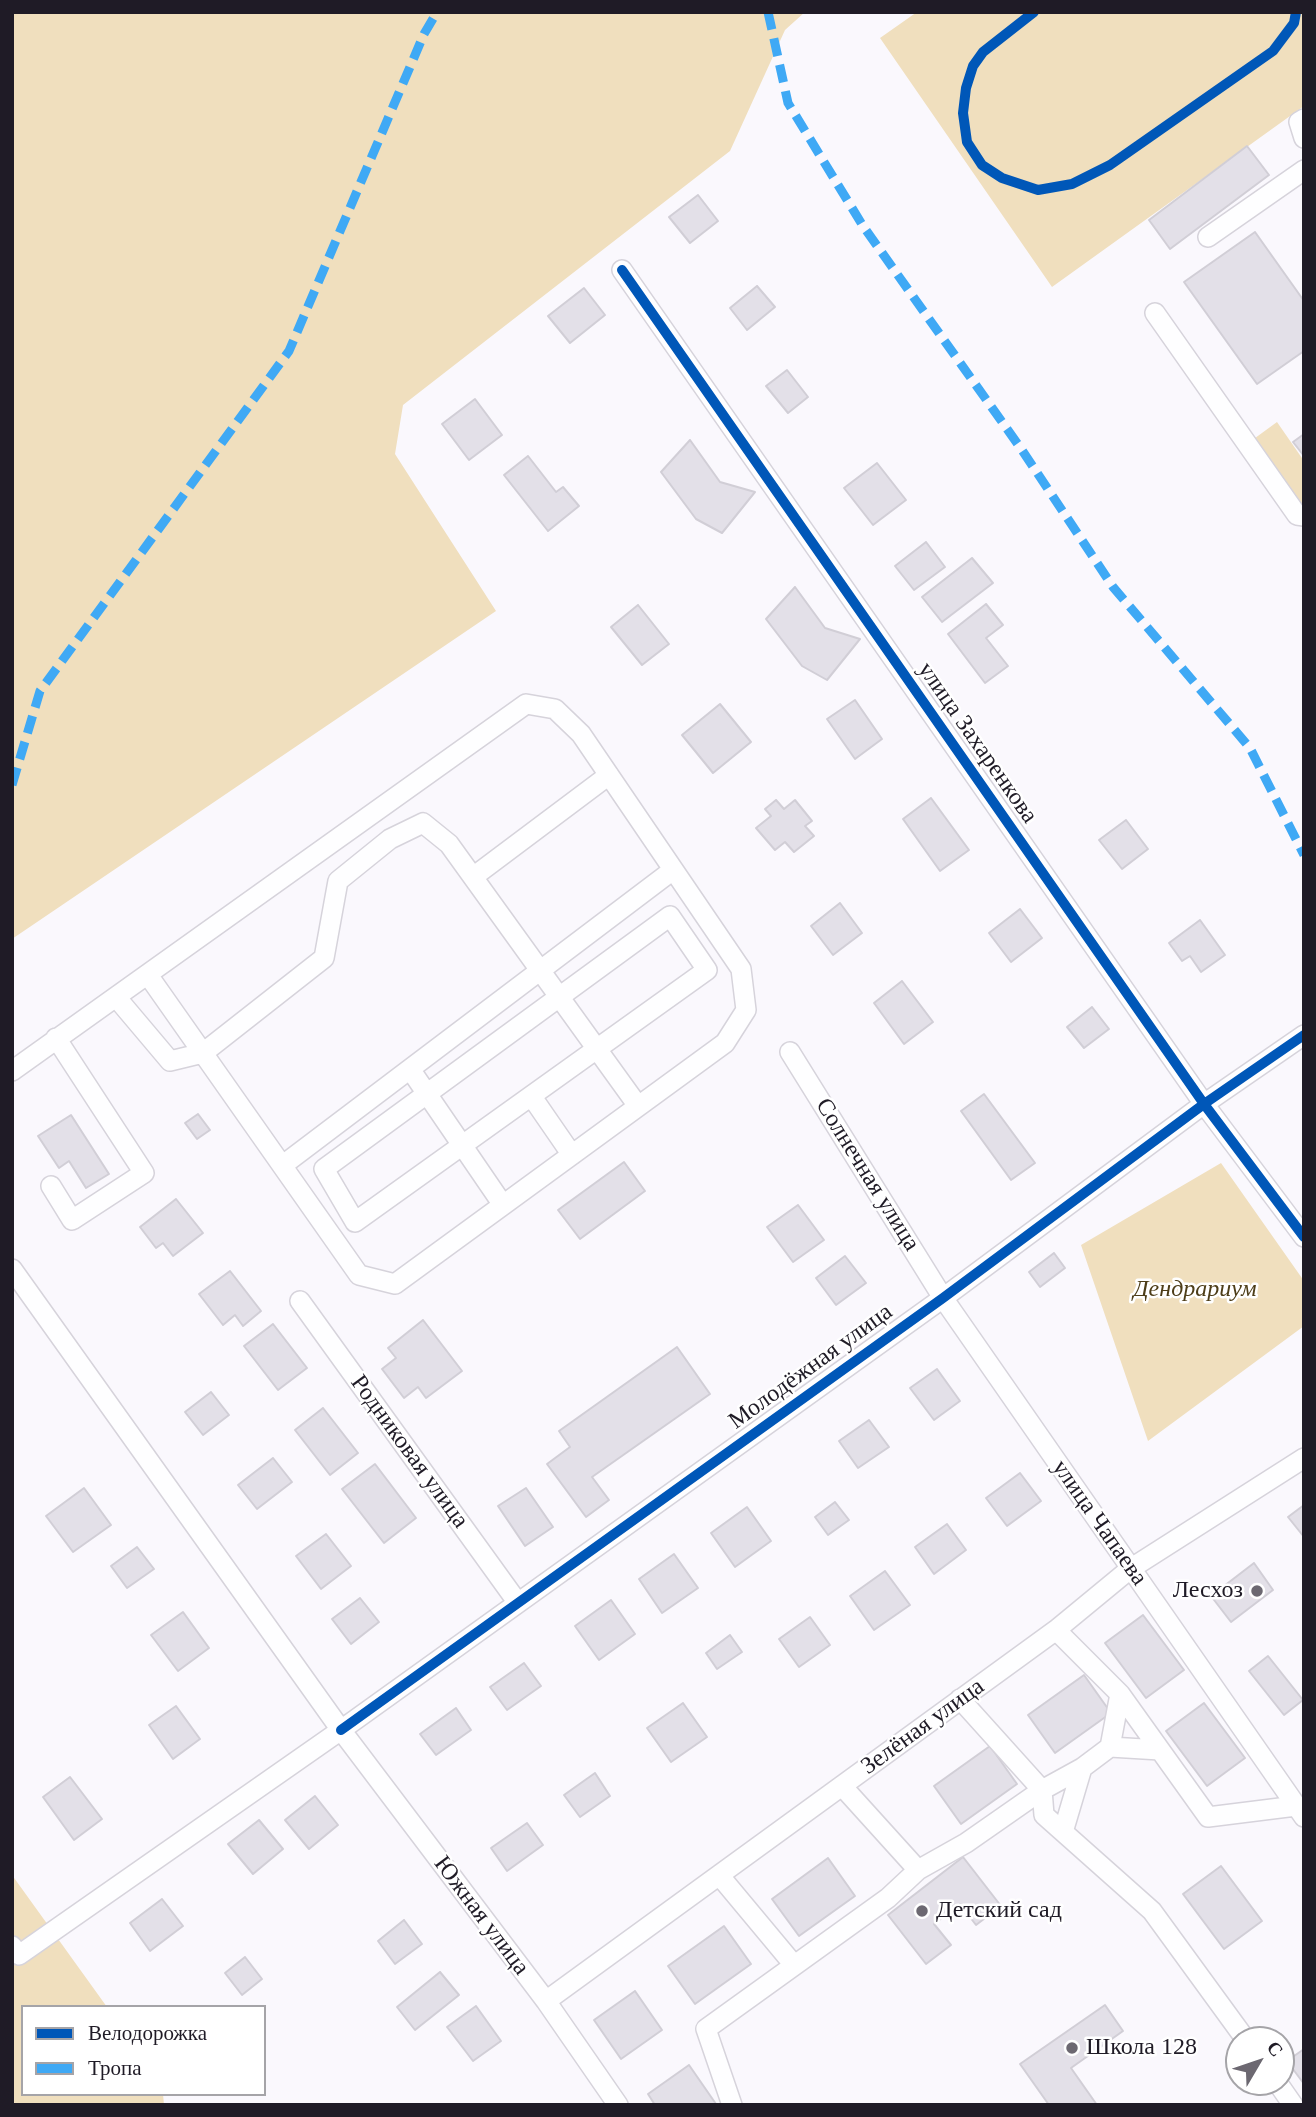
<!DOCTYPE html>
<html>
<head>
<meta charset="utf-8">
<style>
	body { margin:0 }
	#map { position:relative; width:1316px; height:2117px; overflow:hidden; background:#faf8fd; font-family:"Times New Roman",serif }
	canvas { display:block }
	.frame { position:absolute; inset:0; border:14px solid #1f1b26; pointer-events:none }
	.legend { position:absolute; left:21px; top:2005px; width:245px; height:91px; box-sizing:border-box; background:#fff; border:2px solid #a5a4a8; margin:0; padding:9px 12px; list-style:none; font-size:21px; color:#1f1b26 }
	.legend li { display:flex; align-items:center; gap:14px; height:35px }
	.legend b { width:35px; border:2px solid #a5a4a8 }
	.north { position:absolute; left:1225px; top:2026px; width:70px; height:70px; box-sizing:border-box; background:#fff; border:2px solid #a5a4a8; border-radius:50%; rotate:51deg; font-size:19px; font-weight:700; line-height:28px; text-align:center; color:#1f1b26 }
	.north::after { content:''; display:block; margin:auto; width:24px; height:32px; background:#6c6871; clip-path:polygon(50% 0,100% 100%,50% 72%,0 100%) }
</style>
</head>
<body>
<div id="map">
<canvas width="1316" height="2117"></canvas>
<div class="frame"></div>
<ul class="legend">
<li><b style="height:9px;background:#0057b8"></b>Велодорожка</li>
<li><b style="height:9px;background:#3fa9f5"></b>Тропа</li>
</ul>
<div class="north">С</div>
</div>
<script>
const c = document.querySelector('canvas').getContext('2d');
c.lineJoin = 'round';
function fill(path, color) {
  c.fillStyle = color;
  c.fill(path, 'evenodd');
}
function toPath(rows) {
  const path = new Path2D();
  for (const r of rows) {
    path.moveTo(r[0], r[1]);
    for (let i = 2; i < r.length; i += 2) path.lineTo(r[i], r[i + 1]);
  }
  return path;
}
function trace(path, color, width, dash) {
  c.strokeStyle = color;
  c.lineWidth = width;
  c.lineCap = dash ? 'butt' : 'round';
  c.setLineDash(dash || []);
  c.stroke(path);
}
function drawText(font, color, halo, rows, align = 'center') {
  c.font = font + ' "Times New Roman",serif';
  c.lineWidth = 5;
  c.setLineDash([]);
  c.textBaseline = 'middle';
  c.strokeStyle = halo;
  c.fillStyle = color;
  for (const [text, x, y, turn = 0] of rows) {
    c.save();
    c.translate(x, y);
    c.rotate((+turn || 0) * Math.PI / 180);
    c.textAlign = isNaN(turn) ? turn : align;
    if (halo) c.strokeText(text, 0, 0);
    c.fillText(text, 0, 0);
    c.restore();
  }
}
const green = toPath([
	[12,12,805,12,785,30,730,151,403,405,395,454,496,611,12,939],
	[917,12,1304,12,1304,106,1052,287,880,38],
	[1277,422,1304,461,1304,506,1296,504,1251,441],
	[1221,1163,1304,1281,1304,1326,1148,1441,1081,1245],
	[12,1875,107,2007,23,2007,23,2094,163,2094,164,2105,12,2105]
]);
const building = toPath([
	[1247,146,1269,175,1170,249,1149,220,1247,146],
	[698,195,718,221,690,243,669,217,698,195],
	[1255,232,1304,301,1304,351,1257,384,1184,282,1255,232],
	[757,286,775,307,747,330,730,308,757,286],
	[584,288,605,315,570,343,548,316,584,288],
	[787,370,808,397,788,413,766,386,787,370],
	[475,399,502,435,469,460,442,424,475,399],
	[1304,434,1304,456,1293,442,1304,434],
	[690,440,720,482,755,492,722,533,696,519,661,472,690,440],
	[528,456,556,492,563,487,579,506,548,531,504,475,528,456],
	[877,463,906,500,873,525,844,488,877,463],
	[926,542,945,567,914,590,895,566,926,542],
	[972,558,993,583,942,622,922,597,972,558],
	[795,587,825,628,860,639,827,680,802,666,766,619,795,587],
	[986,604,1003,625,986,638,1008,666,985,683,948,634,986,604],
	[638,605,669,644,642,665,611,627,638,605],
	[855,700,882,739,855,759,827,719,855,700],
	[720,704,751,742,713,773,682,735,720,704],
	[931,798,969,850,940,871,903,819,931,798],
	[776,800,784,809,795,800,812,821,805,826,814,836,794,852,785,842,775,850,756,828,771,816,765,809,776,800],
	[1126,820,1148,849,1122,869,1099,840,1126,820],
	[840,903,862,933,833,955,811,926,840,903],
	[1020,909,1042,938,1011,962,989,933,1020,909],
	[1200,920,1225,955,1201,972,1190,956,1182,961,1169,943,1200,920],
	[902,981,933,1022,904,1044,874,1003,902,981],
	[1092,1007,1109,1029,1084,1048,1067,1027,1092,1007],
	[984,1094,1035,1163,1011,1180,961,1111,984,1094],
	[198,1114,210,1130,197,1139,185,1123,198,1114],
	[71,1115,109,1174,86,1188,69,1161,59,1168,38,1136,71,1115],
	[624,1162,645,1191,580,1239,558,1210,624,1162],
	[176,1199,203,1233,173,1256,163,1243,156,1248,140,1227,176,1199],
	[798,1205,824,1240,793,1262,767,1227,798,1205],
	[1054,1253,1065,1268,1040,1287,1029,1272,1054,1253],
	[845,1256,866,1283,836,1305,816,1278,845,1256],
	[230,1271,261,1311,243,1326,235,1315,223,1325,199,1294,230,1271],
	[423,1320,462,1371,426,1398,418,1387,404,1398,382,1369,396,1358,388,1348,423,1320],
	[273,1324,307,1368,278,1390,244,1346,273,1324],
	[677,1347,710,1394,592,1477,609,1500,586,1517,547,1464,570,1447,559,1431,677,1347],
	[937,1369,960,1401,934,1420,910,1388,937,1369],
	[211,1392,229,1415,203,1435,185,1412,211,1392],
	[323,1408,358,1453,330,1475,295,1430,323,1408],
	[869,1420,889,1447,858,1468,839,1441,869,1420],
	[273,1458,292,1482,257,1509,238,1485,273,1458],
	[375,1464,416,1518,384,1543,342,1489,375,1464],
	[1020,1473,1041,1501,1007,1526,986,1498,1020,1473],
	[84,1488,111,1525,73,1552,46,1516,84,1488],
	[526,1488,553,1527,525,1546,498,1506,526,1488],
	[835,1502,849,1520,828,1535,815,1517,835,1502],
	[1304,1505,1304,1537,1288,1517,1304,1505],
	[747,1507,771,1541,735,1567,711,1533,747,1507],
	[947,1524,966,1550,934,1574,915,1547,947,1524],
	[326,1534,351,1566,321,1589,296,1556,326,1534],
	[137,1547,154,1569,127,1588,111,1566,137,1547],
	[674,1554,698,1588,662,1613,639,1579,674,1554],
	[1254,1563,1273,1590,1231,1622,1211,1596,1254,1563],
	[885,1571,910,1605,874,1630,850,1596,885,1571],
	[360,1598,379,1622,351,1644,332,1619,360,1598],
	[611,1600,635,1634,599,1660,575,1626,611,1600],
	[183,1612,209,1648,178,1671,151,1635,183,1612],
	[1143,1615,1184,1670,1146,1698,1105,1643,1143,1615],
	[810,1617,830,1645,799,1667,779,1639,810,1617],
	[730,1635,742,1652,717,1669,706,1653,730,1635],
	[1268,1656,1303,1700,1284,1715,1249,1671,1268,1656],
	[524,1663,541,1686,507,1710,490,1687,524,1663],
	[1084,1675,1111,1713,1055,1753,1028,1715,1084,1675],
	[683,1703,707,1737,671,1762,647,1728,683,1703],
	[1204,1703,1245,1758,1207,1786,1166,1731,1204,1703],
	[176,1706,200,1739,173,1759,149,1725,176,1706],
	[456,1708,471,1730,436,1755,420,1734,456,1708],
	[990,1746,1017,1784,961,1824,934,1786,990,1746],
	[595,1773,610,1796,580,1817,564,1795,595,1773],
	[70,1777,102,1819,74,1840,43,1797,70,1777],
	[315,1796,338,1825,309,1849,285,1820,315,1796],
	[259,1820,283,1849,253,1874,228,1844,259,1820],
	[527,1823,543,1845,507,1871,491,1848,527,1823],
	[963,1857,1001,1906,976,1925,960,1904,934,1924,951,1945,926,1964,888,1915,963,1857],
	[828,1858,855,1896,799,1936,772,1899,828,1858],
	[1221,1866,1262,1921,1224,1949,1183,1894,1221,1866],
	[162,1899,183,1926,150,1951,130,1923,162,1899],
	[404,1920,422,1944,395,1964,378,1941,404,1920],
	[724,1926,751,1964,695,2004,668,1966,724,1926],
	[245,1957,262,1979,242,1995,225,1973,245,1957],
	[440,1972,459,1995,415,2030,397,2007,440,1972],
	[635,1991,662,2030,621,2059,594,2020,635,1991],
	[1105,2005,1123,2031,1071,2068,1097,2105,1049,2105,1020,2064,1105,2005],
	[476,2006,501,2041,473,2061,447,2027,476,2006],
	[1304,2049,1304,2084,1287,2061,1304,2049],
	[689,2065,716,2104,655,2105,648,2094,689,2065]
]);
const minor = toPath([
	[1304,119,1299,122,1304,138],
	[1208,237,1304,170],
	[622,270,1204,1104,1304,1237],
	[1155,313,1297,515,1304,516],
	[473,877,609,775],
	[670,916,707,970,355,1222,324,1169,670,916],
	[116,997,170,1061,203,1053,324,958,338,881,390,839,423,823,449,844,638,1106],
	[790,1052,943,1298,1304,1817],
	[410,1069,503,1205],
	[12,1071,526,704,555,709,581,734,741,969,746,1010,725,1043,395,1284,359,1275,148,975],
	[532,1097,572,1155],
	[283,1165,673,870],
	[51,1186,72,1220,144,1173,56,1038],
	[12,1269,341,1730,546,2001,618,2105],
	[300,1301,518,1603],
	[1056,1630,1120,1694,1208,1817,1296,1806],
	[960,1699,1042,1790,1044,1815,1152,1911,1246,2040],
	[1110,1747,1160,1750],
	[842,1786,918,1870,966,1843,1042,1790,1082,1768,1110,1747,1120,1694],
	[1063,1832,1082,1768],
	[719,1875,794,1965],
	[12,1946,19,1955,341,1730,943,1298,1204,1104,1304,1035],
	[546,2001,1056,1630,1130,1569,1304,1458],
	[1277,2082,1293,2105],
	[732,2105,706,2029,888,1898,918,1870]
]);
const quiet = toPath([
	[768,12,788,103,863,226,1022,450,1113,587,1250,748,1304,855],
	[12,785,40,691,289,351,424,34,437,12]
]);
const cycleway = toPath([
	[1034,12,983,52,973,66,966,88,963,113,967,142,982,165,1002,178,1038,190,1072,184,1110,165,1273,51,1294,23,1296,12],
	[622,270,1204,1104,1304,1237],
	[341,1730,943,1298,1204,1104,1304,1035]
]);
const markers = [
	[1257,1591,7,"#6c6871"],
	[922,1911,7,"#6c6871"],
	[1072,2048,7,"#6c6871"]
];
const streetNames = [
	["улица Захаренкова",977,743,55],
	["Солнечная улица",867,1175,58],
	["Молодёжная улица",811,1367,-36],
	["Родниковая улица",409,1452,54],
	["улица Чапаева",1099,1523,55],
	["Зелёная улица",923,1727,-36],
	["Южная улица",481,1916,53]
];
const parkNames = [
	["Дендрариум",1195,1290]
];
const poiNames = [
	["Лесхоз",1243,1591,"right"],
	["Детский сад",936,1911],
	["Школа 128",1086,2048]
];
fill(green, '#f0dfbe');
fill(building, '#e3e0e8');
trace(building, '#d1ced6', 2);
trace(minor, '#d6d3db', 22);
trace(minor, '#fefeff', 19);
trace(quiet, '#3fa9f5', 9, [18, 9]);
trace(cycleway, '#0057b8', 10);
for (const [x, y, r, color] of markers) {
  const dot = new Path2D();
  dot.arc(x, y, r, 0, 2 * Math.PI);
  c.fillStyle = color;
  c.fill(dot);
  trace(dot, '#fff', 2.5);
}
drawText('24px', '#1f1b26', '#fff', streetNames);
drawText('italic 24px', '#4d3d18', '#fff', parkNames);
drawText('24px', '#1f1b26', '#fff', poiNames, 'left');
</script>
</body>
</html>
